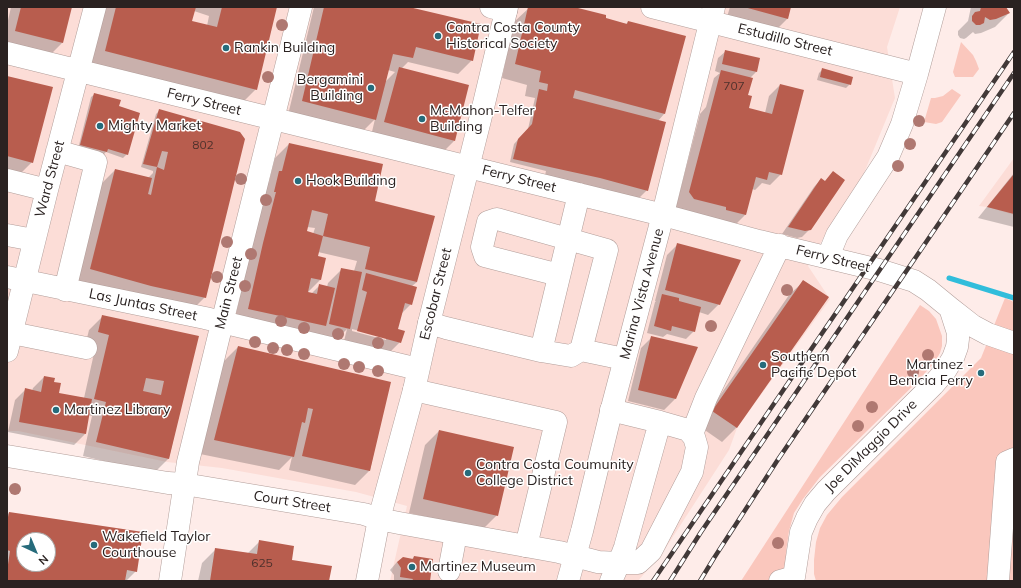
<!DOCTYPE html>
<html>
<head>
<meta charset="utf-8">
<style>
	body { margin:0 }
	#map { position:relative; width:1021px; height:588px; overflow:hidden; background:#feece9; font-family:Mulish,sans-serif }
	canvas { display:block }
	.frame { position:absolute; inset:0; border:8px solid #2a2221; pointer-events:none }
	.north { position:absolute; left:16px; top:532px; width:40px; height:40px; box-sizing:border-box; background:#fff; border:1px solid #aaa7a6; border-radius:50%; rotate:136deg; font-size:11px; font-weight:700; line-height:16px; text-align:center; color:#2a2221 }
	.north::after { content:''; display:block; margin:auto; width:14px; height:18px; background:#266b7b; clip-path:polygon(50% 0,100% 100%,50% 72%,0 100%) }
</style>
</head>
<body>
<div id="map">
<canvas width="1021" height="588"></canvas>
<div class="frame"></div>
<div class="north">N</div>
</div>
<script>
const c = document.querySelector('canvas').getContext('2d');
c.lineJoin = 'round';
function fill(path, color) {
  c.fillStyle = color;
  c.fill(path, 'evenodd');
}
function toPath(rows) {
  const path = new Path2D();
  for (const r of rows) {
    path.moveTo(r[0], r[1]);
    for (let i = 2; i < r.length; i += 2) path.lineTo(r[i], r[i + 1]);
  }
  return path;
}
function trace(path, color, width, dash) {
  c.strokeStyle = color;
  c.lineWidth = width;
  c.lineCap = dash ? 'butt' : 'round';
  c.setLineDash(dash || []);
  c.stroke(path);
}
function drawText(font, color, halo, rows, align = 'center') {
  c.font = font + ' Mulish,sans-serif';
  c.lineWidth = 3;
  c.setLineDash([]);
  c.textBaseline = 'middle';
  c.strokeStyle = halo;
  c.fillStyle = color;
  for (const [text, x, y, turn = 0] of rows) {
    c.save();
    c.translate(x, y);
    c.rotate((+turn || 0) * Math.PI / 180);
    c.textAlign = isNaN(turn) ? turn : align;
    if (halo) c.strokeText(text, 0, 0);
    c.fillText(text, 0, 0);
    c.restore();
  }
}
const built = toPath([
	[7,7,900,7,887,47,895,98,864,173,825,235,808,266,830,299,737,428,729,450,665,549,638,581,390,581,407,506,356,492,222,468,167,462,18,431,7,431],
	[1014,158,1014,215,987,207,979,206]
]);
const green = toPath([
	[961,42,973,55,976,61,979,69,973,77,955,77,953,72],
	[952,89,961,95,942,122,936,124,924,122,931,98,935,98,943,96],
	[1005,298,1014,302,1014,581,816,581,814,574,814,560,816,542,820,528,827,515,842,497,981,358],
	[920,305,929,311,936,319,942,336,942,346,940,353,934,363,917,382,820,477,803,499,794,513,789,531,786,552,789,581,741,581]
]);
const shadow = toPath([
	[11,7,71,7,62,43,48,57,7,47,7,25],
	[106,7,276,7,256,89,242,103,91,65],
	[194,11,209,16,207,26,191,22],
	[314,7,403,7,472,60,458,74,408,62,401,69,454,141,440,155,371,136,375,119,361,133,288,115],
	[388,70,395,72,385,82],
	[530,7,570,7,604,19,626,24,628,22,685,37,664,114,658,121,647,190,633,204,543,183,546,171,510,162,514,144,528,129,535,98,525,96,527,85,502,78,514,22],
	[730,7,790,7,787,19,776,30,727,17],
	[971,7,1005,7,1009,13,995,27,981,33,975,34,973,32,966,38,964,39,960,38,958,35,958,31,968,21],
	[726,51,759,59,756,72,750,78,747,96,747,109,765,113,769,96,780,85,781,174,770,185,762,183,755,190,752,189,745,215,731,229,680,212,676,207,700,114,706,107,714,78,720,73,715,71,718,58],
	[822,70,850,84,846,88,817,80,819,73],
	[7,77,32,162,18,176,7,173],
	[95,94,118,107,127,154,123,158,106,152,103,155,78,149,91,97],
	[159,111,205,297,191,311,76,283,101,184,115,170,148,178,153,173,153,171,141,167,156,114],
	[289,144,374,201,417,282,412,286,411,304,401,314,397,330,400,342,386,356,343,345,347,329,334,342,234,323,265,186,269,182,275,158],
	[307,227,315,228,313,234,306,232],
	[318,252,357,261,354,271,342,269,328,283,327,287,320,285,311,294,307,293,320,280,317,257],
	[352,329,386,338,386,340,352,331],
	[1014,173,1014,227,978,218],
	[821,179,810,229,802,237,797,238,782,234,814,187],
	[678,244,719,304,708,315,699,312,694,331,686,339,667,334,663,337,647,333,655,302,656,301,655,301,667,255],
	[804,281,827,298,736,428,722,442,699,426,789,295],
	[103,316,197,337,169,458,154,473,83,456,92,416,88,415,85,434,74,445,8,432,15,400,26,389,32,391,33,388,44,377,53,383,58,394,84,398,95,349,85,346,89,330],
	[652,337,675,399,664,410,628,401,641,348],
	[238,347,389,383,370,470,355,485,289,470,292,457,279,470,200,454,224,361],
	[439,431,497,515,483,529,409,513,425,445],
	[9,513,136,571,126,581,7,581,7,515],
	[24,540,48,540,48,564,24,564],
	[259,542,290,561,328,581,198,581,202,563,216,549,247,554],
	[414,557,428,581,394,581,394,575,390,570,397,562,412,559]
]);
const stream = toPath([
	[949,278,1014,298]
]);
const building = toPath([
	[21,7,72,7,63,43,15,31],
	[116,7,196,7,192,21,217,27,222,7,277,7,257,90,105,51],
	[324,7,409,7,481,24,473,61,416,47,413,58,393,54,376,120,302,101],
	[528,7,574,7,606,15,606,18,627,24,628,21,686,36,665,114,575,90,573,98,666,122,648,191,600,178,513,159,518,139,532,124,539,89,547,91,548,84,539,82,541,71,515,64],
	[744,7,791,7,788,19],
	[981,7,1006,7,1010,13,996,19,990,20,985,17,984,23,980,25,976,25,972,21,972,16,975,12,980,11],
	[725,50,760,58,757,72,722,64],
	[399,67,469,85,455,141,384,122],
	[822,68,853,77,851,85,820,77],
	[721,70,753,78,748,95,752,96,749,108,772,114,780,84,804,90,782,175,769,172,767,180,756,177,746,215,726,210,726,207,694,199,689,192],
	[7,76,53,87,33,163,7,156,8,149,7,149],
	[94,93,121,100,119,106,140,113,128,155,108,149,107,152,80,145],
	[159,109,240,132,245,139,206,298,151,286,90,269,115,169,152,178,148,194,151,195,157,167,164,170,168,152,162,151,157,167,143,164],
	[289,143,383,164,375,201,435,216,417,282,365,269,370,247,323,236,328,214,312,210,307,231,323,236,318,256,326,258,321,280,311,278,308,292,317,294,319,284,335,288,326,326,248,309,263,243,276,192,274,192,279,171,282,171],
	[833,171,845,180,811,230,805,231,788,227,821,178,825,181],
	[1014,174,1014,214,987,207],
	[677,243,741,260,720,305,665,290],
	[341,268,362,272,350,329,329,324],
	[366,273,417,287,412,305,405,303,398,329,405,331,401,343,357,331,367,292,362,290],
	[803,280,829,297,737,428,712,411],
	[662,294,679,298,679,301,701,307,695,332,672,326,671,331,654,326],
	[102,315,199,336,169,459,96,442,106,402,94,399,109,335,98,332],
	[146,378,164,381,161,395,143,391],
	[651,336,698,347,676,399,638,390],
	[238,346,391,382,370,471,302,456,313,409,308,408,305,423,302,422,294,457,214,440],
	[44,376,55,378,54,382,61,383,59,393,92,399,86,434,19,422,25,388,41,392],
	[439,430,514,447,498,516,423,499],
	[9,512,143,532,137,572,127,570,125,581,7,581,7,571,10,551,7,550,7,522],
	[24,540,48,540,48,564,24,564],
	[259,540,294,546,292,560,332,566,329,581,210,581,215,548,257,554],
	[414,556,433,559,430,581,412,581,413,579,400,577,401,568,397,562,403,557,413,559]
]);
const minor = toPath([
	[491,7,506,11],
	[652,7,917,74],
	[7,53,663,215,759,241,879,270,914,281,928,290,950,308,973,326,988,334,1014,343],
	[57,151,96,162,65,290],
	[7,180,47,190],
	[7,235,34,240],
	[828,257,837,235,888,157,902,124,917,74,935,7],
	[559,275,485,256,482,247,488,222,497,219,607,250,581,350],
	[7,277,205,318,418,369],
	[429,323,446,328,541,351,571,356,581,350,624,359],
	[12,333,86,348],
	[7,351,47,190,95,7],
	[541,351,579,194],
	[414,390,556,422,526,546],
	[692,434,706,398,780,245],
	[575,556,598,562,619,563,625,547,660,422,611,410],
	[449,571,456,534],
	[170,581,188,462,226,307,301,7],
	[611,581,619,563,638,563,651,551,692,472,697,447,694,437,688,430,660,422],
	[780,581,794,577,798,551,801,532,807,518,815,504,826,491,933,385,945,371,953,358,957,347,958,339,958,333,950,308],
	[998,581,1007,462,1014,459]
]);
const major = toPath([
	[7,456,168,483,184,484,364,514,379,519,399,523,559,552,575,556],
	[367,581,379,519,414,390,429,323,480,120,507,7],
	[568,581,582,531,613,404,659,230,714,7]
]);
const rail = toPath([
	[653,581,1014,52],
	[670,581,701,532,1014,73],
	[700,581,714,558,777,461,1014,113]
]);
const trees = [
	[282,25],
	[268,77],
	[919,121],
	[910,144],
	[898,166],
	[241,179],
	[266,200],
	[227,242],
	[251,254],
	[217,277],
	[245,286],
	[787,290],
	[281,321],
	[711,326],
	[304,328],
	[338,334],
	[255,342],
	[378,343],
	[273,348],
	[287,350],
	[304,354],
	[928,355],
	[344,364],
	[359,367],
	[378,371],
	[913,372],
	[872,407],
	[858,426],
	[15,489],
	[778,543]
];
const markers = [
	[438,36,4,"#266b7b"],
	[226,48,4,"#266b7b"],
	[371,88,4,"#266b7b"],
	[422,119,4,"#266b7b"],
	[100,126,4,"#266b7b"],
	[298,181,4,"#266b7b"],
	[763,365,4,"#266b7b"],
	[981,373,4,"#266b7b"],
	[56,410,4,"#266b7b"],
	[468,473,4,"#266b7b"],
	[94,545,4,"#266b7b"],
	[412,567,4,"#266b7b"]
];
const numberNames = [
	["707",734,86],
	["802",203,145],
	["625",262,563]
];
const poiNames = [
	["Contra Costa County",446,28],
	["Historical Society",446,44],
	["Rankin Building",234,48],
	["Bergamini",363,80,"right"],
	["Building",363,96,"right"],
	["McMahon-Telfer",430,111],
	["Building",430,127],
	["Mighty Market",108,126],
	["Hook Building",306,181],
	["Southern",771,357],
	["Pacific Depot",771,373],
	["Martinez -",973,365,"right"],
	["Benicia Ferry",973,381,"right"],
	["Martinez Library",64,410],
	["Contra Costa Coumunity",476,465],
	["College District",476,481],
	["Wakefield Taylor",102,537],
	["Courthouse",102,553],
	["Martinez Museum",420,567]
];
const streetNames = [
	["Estudillo Street",785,40,14],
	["Ferry Street",204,102,14],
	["Ward Street",50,179,-75],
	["Ferry Street",519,179,14],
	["Ferry Street",833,259,14],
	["Main Street",229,293,-76],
	["Escobar Street",436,294,-76],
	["Marina Vista Avenue",642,294,-75],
	["Las Juntas Street",143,305,12],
	["Joe DiMaggio Drive",871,446,-45],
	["Court Street",292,502,9]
];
fill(built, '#fcddd7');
fill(green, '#fac7bd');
fill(shadow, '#0003');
trace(stream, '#31bddb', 5);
fill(building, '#b85d4e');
trace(minor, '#b29e9a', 23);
trace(major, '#b29e9a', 23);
trace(minor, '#fff', 22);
trace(major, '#fff', 22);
trace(rail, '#423938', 4.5);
trace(rail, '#fff', 3, [9]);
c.fillStyle = '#af7871';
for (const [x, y] of trees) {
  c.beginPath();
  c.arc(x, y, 6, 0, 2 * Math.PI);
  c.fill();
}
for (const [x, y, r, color] of markers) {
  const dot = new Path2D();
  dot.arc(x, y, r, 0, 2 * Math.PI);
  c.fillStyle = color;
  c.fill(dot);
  trace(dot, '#fff', 1.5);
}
drawText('12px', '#4e312c', null, numberNames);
drawText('14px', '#2a2221', '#fff', poiNames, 'left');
drawText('14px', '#2a2221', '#fff', streetNames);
</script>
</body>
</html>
